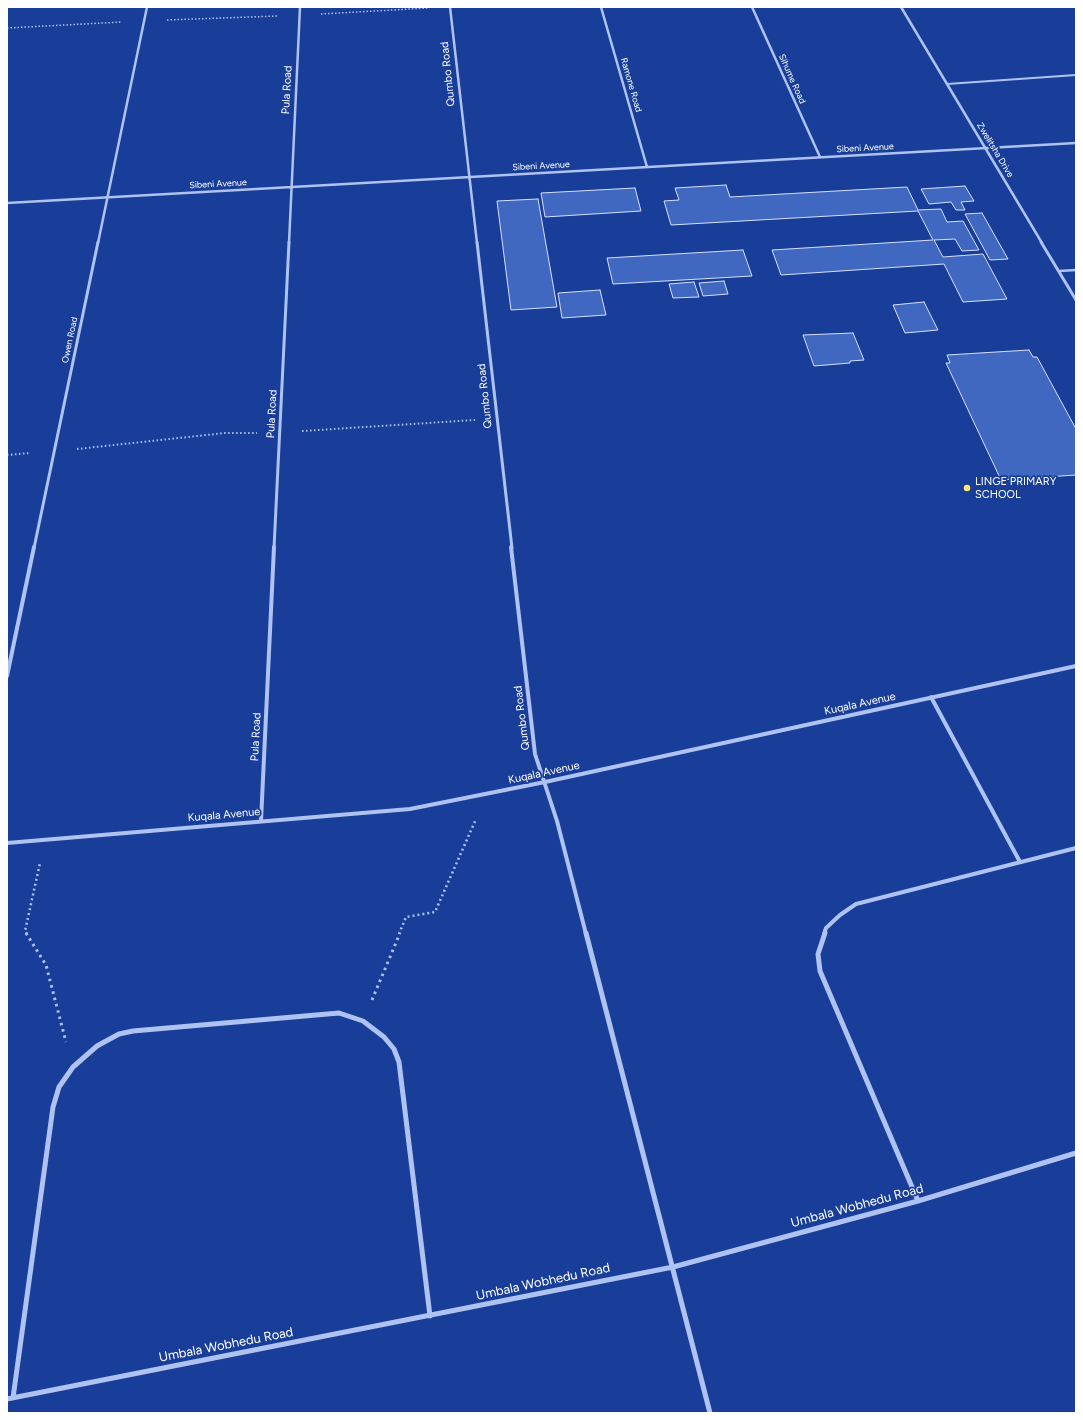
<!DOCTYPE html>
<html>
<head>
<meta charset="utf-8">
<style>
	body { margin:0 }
	#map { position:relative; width:1083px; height:1420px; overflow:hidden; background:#193e99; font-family:Figtree,sans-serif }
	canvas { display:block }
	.frame { position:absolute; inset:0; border:8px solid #fff; pointer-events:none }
</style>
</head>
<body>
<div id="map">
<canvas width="1083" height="1420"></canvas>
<div class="frame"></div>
</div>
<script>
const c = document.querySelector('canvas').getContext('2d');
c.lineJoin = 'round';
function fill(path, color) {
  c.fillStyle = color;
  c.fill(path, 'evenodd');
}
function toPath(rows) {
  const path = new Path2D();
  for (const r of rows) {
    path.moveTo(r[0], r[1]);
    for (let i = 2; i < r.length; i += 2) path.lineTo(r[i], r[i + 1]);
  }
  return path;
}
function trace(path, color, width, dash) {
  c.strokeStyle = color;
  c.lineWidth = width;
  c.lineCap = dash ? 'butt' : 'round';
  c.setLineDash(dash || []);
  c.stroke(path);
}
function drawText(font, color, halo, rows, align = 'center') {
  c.font = font + ' Figtree,sans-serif';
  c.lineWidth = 3.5;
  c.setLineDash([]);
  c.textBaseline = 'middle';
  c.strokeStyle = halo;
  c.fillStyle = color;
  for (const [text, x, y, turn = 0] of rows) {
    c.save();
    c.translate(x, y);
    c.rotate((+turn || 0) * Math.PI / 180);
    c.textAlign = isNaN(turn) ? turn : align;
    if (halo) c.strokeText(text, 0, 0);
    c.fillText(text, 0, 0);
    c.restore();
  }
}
const building = toPath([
	[726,185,730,197,907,187,918,210,941,209,947,222,963,221,979,250,962,251,955,239,934,240,943,257,983,254,1007,299,963,302,944,264,781,275,772,250,933,240,918,211,671,225,664,201,679,200,675,188,726,185],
	[965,186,974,201,961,202,965,210,956,210,951,202,929,204,921,189,965,186],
	[635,188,641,211,545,217,541,193,635,188],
	[538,199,557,307,511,310,497,201,538,199],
	[982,213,1008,259,990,260,965,214,982,213],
	[743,250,752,276,613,284,607,258,743,250],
	[724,281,728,294,703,296,699,283,724,281],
	[694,282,699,297,673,298,669,284,694,282],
	[600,290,606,315,562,318,558,293,600,290],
	[924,302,938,330,905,333,893,305,924,302],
	[853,333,864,360,850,361,850,363,814,366,803,335,853,333],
	[1029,350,1033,357,1037,357,1076,429,1076,475,1001,480,946,363,950,363,947,355,1029,350]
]);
const pathFar3 = toPath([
	[321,14,428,8],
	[167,20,278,16],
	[7,28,122,22]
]);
const pathFar2 = toPath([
	[302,431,475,420],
	[77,449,225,433,257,433],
	[7,455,30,453]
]);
const pathFar1 = toPath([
	[27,934,25,931,40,863],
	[399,934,406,917,435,912,476,819]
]);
const path = toPath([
	[26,933,46,965,66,1042],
	[372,1000,400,933]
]);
const laneFar1 = toPath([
	[947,84,1076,75]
]);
const lane = toPath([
	[1059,271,1076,270]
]);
const streetFar3 = toPath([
	[450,7,477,243],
	[601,7,647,167],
	[752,7,820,157],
	[901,7,1042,243],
	[7,203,1076,143],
	[98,243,147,7],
	[289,243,300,7]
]);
const streetFar2 = toPath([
	[477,242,512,548],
	[1041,242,1076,300],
	[34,548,98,242],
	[274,548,289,242]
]);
const streetFar1 = toPath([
	[511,547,535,754,557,821,586,934],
	[7,676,34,547],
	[931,697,1020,862],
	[261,821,274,547],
	[7,843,410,809,545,782,1076,666],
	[824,934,826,928,840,915,856,904,1076,848]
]);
const street = toPath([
	[586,933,710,1413],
	[825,933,818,954,820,971,918,1201],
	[13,1398,53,1107,59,1087,73,1067,97,1046,119,1034,133,1031,339,1013,363,1021,384,1037,394,1049,399,1062,430,1316],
	[7,1399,673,1267,918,1201,1076,1153]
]);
const markers = [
	[967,488,4,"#ffea6e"]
];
const farStreetnames = [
	["Sihume Road",792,79,66],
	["Ramone Road",631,85,74],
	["Sibeni Avenue",865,148,-3],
	["Zwelitsha Drive",995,150,59],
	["Sibeni Avenue",541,166,-3],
	["Sibeni Avenue",218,184,-3],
	["Owen Road",70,340,-78]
];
const streetNames = [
	["Qumbo Road",448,74,-96],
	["Pula Road",287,90,-87],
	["Qumbo Road",485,396,-96],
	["Pula Road",272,414,-87],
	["Kuqala Avenue",860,704,-12],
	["Qumbo Road",522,718,-97],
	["Pula Road",256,737,-87],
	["Kuqala Avenue",544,773,-12],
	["Kuqala Avenue",224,815,-5]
];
const poiNames = [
	["LINGE PRIMARY",975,482],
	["SCHOOL",975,495]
];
const nearStreetnames = [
	["Umbala Wobhedu Road",857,1206,-15],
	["Umbala Wobhedu Road",543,1282,-12],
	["Umbala Wobhedu Road",226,1345,-11]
];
fill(building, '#4168c1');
trace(building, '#d5e1fc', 1);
trace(pathFar3, '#aec3f1', 1.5, [1.5, 2]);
trace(pathFar2, '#aec3f1', 2, [1.5, 2.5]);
trace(pathFar1, '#aec3f1', 2.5, [2, 3]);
trace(path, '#aec3f1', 3, [2.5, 4]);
trace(laneFar1, '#aec3f1', 2);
trace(lane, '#aec3f1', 2.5);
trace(streetFar3, '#aec3f1', 2.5);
trace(streetFar2, '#aec3f1', 3);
trace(streetFar1, '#aec3f1', 4);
trace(street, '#aec3f1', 5);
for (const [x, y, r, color] of markers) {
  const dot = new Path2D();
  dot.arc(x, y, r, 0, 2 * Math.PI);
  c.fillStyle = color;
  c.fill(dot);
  trace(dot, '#193e99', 1.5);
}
drawText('9px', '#fff', '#193e99', farStreetnames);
drawText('11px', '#fff', '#193e99', streetNames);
drawText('11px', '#fff', '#193e99', poiNames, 'left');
drawText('13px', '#fff', '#193e99', nearStreetnames);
</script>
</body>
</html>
